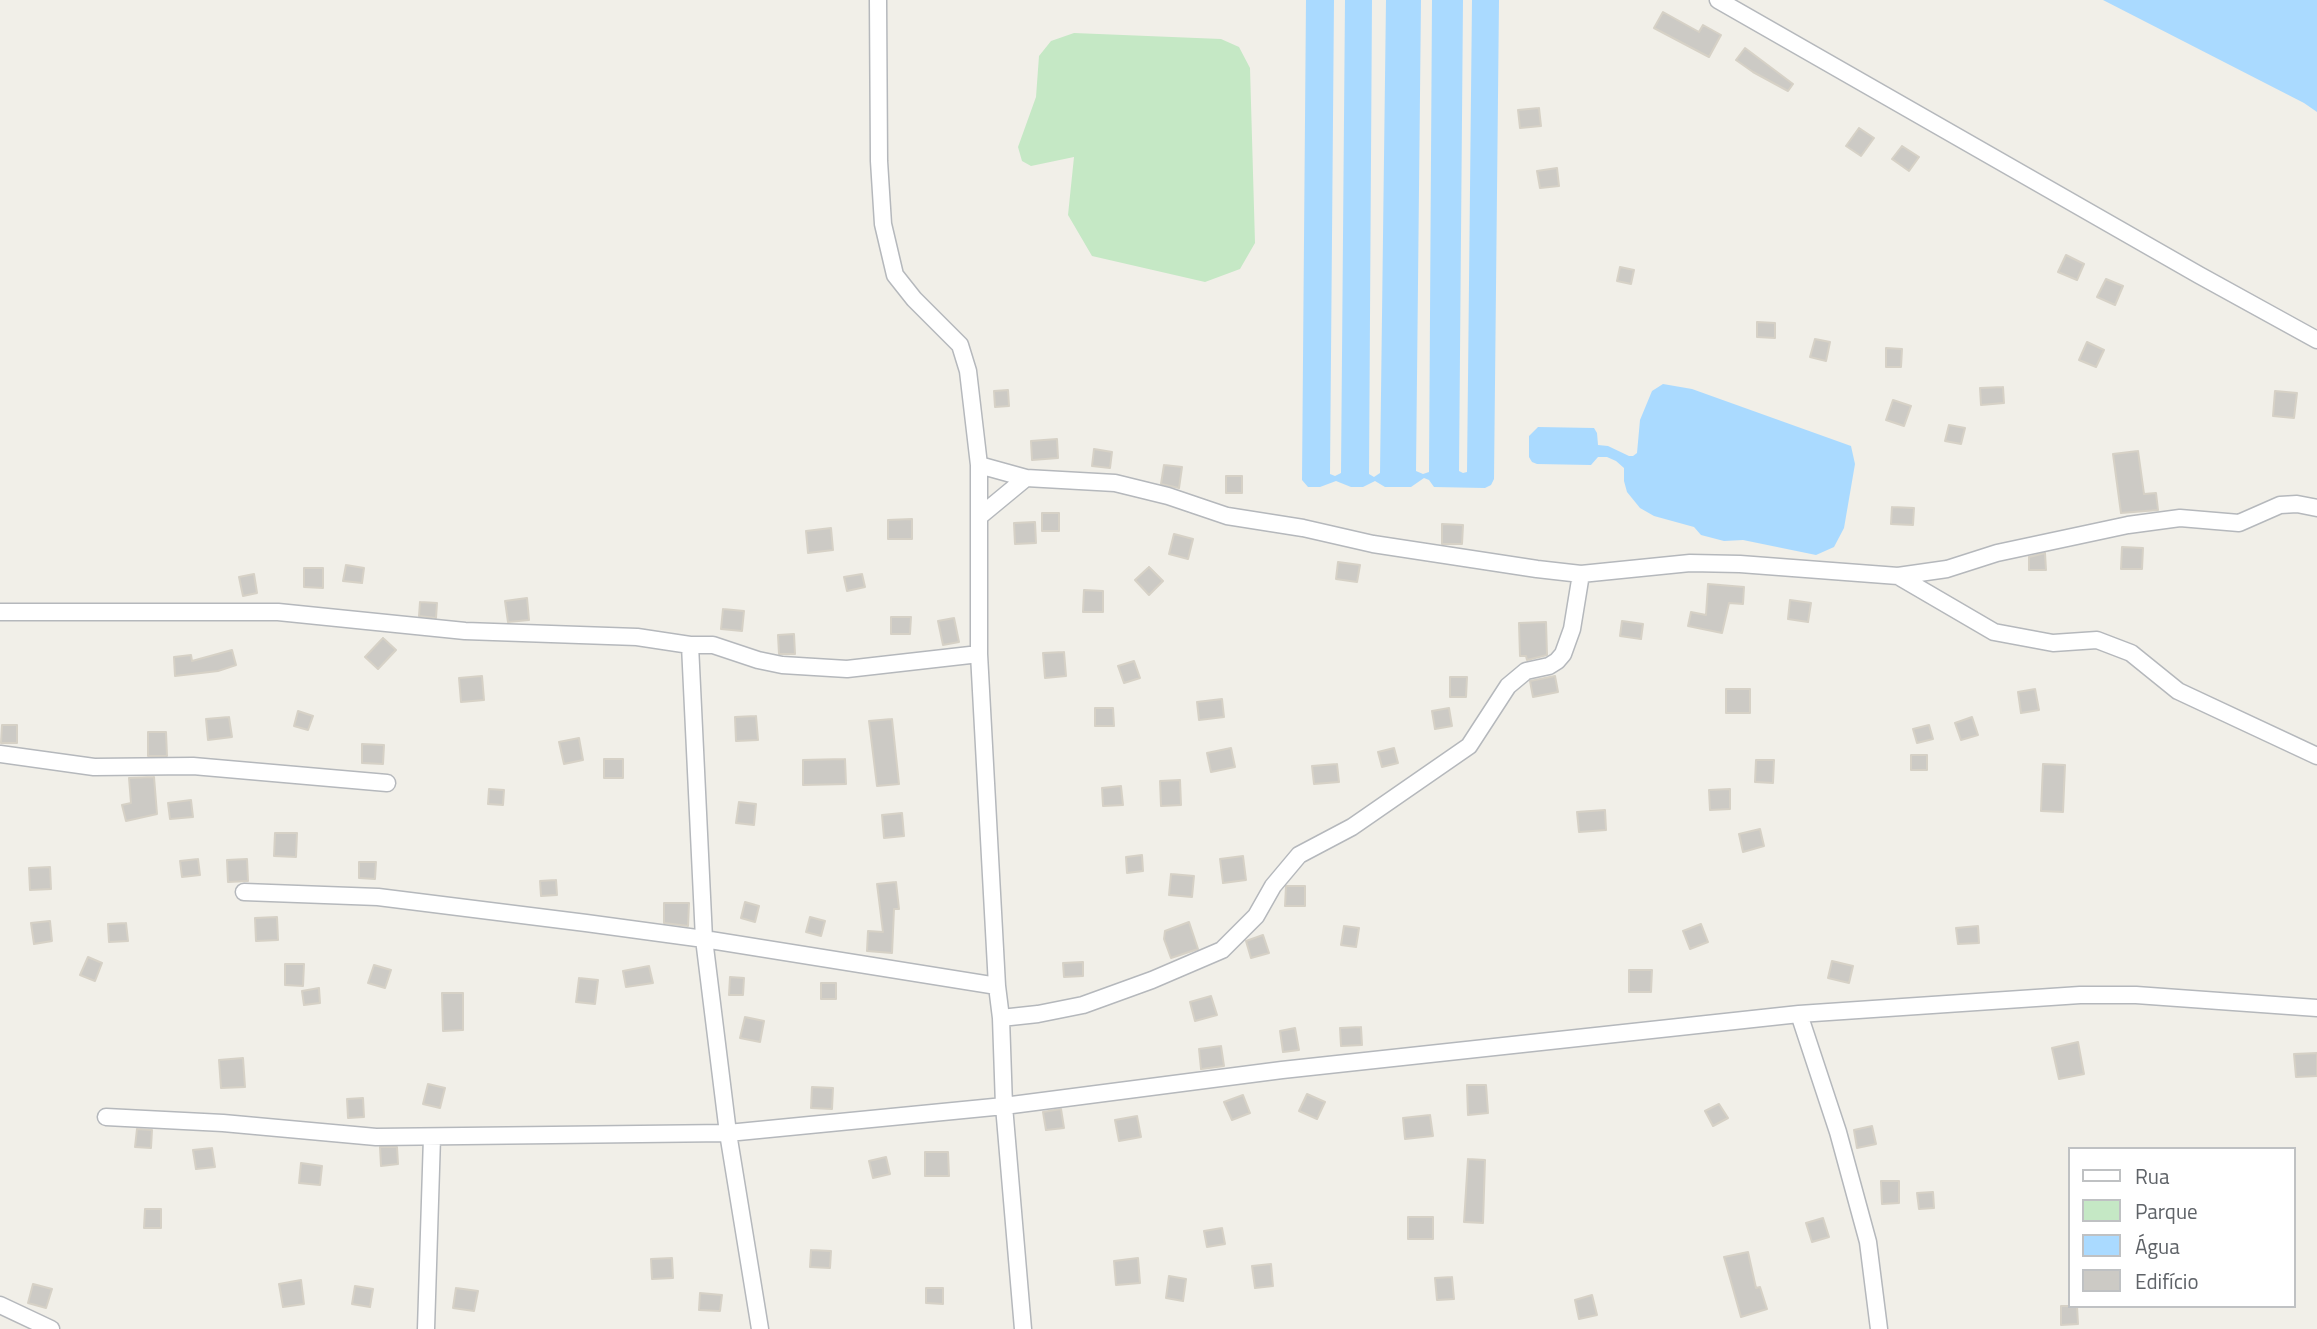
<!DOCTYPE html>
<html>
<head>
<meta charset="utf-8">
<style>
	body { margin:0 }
	#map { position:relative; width:2317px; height:1329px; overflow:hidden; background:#f1efe8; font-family:"Titillium Web",sans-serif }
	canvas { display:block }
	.legend { position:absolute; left:2068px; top:1147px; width:228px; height:161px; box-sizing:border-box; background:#fff; border:2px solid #bfc1c3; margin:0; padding:9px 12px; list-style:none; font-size:21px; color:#5f6368 }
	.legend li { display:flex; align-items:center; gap:14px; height:35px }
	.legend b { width:35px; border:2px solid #bfc1c3 }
</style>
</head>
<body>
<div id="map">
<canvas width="2317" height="1329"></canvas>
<ul class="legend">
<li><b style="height:9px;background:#fff"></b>Rua</li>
<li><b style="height:19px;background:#c5e8c5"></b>Parque</li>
<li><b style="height:19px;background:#aadaff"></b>Água</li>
<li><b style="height:19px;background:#cccac5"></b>Edifício</li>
</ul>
</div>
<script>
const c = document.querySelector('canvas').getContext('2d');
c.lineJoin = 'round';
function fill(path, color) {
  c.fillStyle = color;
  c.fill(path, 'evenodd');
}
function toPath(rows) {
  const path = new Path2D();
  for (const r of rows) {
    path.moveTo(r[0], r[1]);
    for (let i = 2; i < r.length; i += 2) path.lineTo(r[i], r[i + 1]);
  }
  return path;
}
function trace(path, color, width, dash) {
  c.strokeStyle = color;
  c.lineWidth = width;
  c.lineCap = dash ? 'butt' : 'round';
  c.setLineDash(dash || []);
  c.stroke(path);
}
const green = toPath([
	[1074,33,1221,39,1239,47,1250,68,1255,243,1240,269,1205,282,1092,256,1068,215,1074,157,1031,166,1022,161,1018,147,1036,97,1039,56,1051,41]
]);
const water = toPath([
	[1306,0,1334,0,1330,474,1335,476,1341,473,1345,0,1372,0,1369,474,1374,477,1380,473,1386,0,1421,0,1416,471,1423,474,1429,472,1432,0,1463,0,1459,471,1463,473,1467,472,1472,0,1499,0,1494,479,1491,485,1485,488,1434,487,1429,480,1424,478,1411,487,1385,487,1375,481,1363,487,1351,487,1336,481,1320,487,1308,487,1302,480],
	[2103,0,2317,0,2317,112,2304,103],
	[1663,384,1692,389,1851,446,1855,464,1844,528,1834,547,1816,555,1743,540,1724,541,1701,535,1694,527,1654,516,1640,508,1627,492,1624,481,1624,468,1616,461,1607,457,1598,457,1591,465,1537,464,1532,462,1529,457,1529,436,1538,427,1594,428,1597,433,1598,445,1608,446,1629,456,1633,456,1637,453,1640,420,1652,391]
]);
const building = toPath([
	[1663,12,1699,32,1703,25,1721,35,1709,57,1654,28,1663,12],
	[1745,48,1793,84,1788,91,1753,72,1736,60,1745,48],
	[1539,108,1541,126,1520,128,1518,110,1539,108],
	[1859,128,1874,138,1861,156,1846,146,1859,128],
	[1902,146,1919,157,1909,171,1892,159,1902,146],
	[1557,168,1559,186,1540,188,1537,171,1557,168],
	[2066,255,2084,264,2077,280,2058,272,2066,255],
	[1620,267,1634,270,1631,284,1617,281,1620,267],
	[2106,279,2123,286,2115,305,2097,297,2106,279],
	[1757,322,1775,323,1775,338,1757,337,1757,322],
	[1815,339,1830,342,1826,361,1810,357,1815,339],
	[2087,342,2104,350,2096,367,2079,360,2087,342],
	[1886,348,1902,349,1901,367,1886,367,1886,348],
	[2003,387,2004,403,1981,405,1980,388,2003,387],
	[1008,390,1009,406,995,407,994,391,1008,390],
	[2275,391,2297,393,2294,418,2273,416,2275,391],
	[1893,400,1911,406,1904,426,1886,420,1893,400],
	[1949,425,1965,428,1961,444,1945,441,1949,425],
	[1057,439,1058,458,1032,460,1031,441,1057,439],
	[1094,449,1112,452,1110,468,1092,466,1094,449],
	[2138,451,2144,494,2156,493,2158,510,2121,513,2113,454,2138,451],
	[1164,465,1182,467,1179,488,1161,484,1164,465],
	[1226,476,1242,476,1242,493,1226,493,1226,476],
	[1892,507,1914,508,1913,525,1891,524,1892,507],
	[1042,513,1059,513,1059,531,1042,531,1042,513],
	[912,519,912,539,888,539,888,520,912,519],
	[1035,522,1036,543,1015,544,1014,523,1035,522],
	[1442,524,1463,525,1462,544,1442,544,1442,524],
	[831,528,833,550,808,553,806,531,831,528],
	[1174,534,1193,539,1188,559,1169,554,1174,534],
	[2122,547,2143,548,2142,569,2121,569,2122,547],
	[2045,553,2046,570,2029,570,2029,557,2045,553],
	[1338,562,1360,565,1357,582,1336,579,1338,562],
	[346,565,364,568,362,583,343,581,346,565],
	[1149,567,1163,581,1149,595,1135,580,1149,567],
	[304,568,323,568,323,588,304,587,304,568],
	[254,574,257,593,243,596,239,577,254,574],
	[862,574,865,587,847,591,844,577,862,574],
	[1708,584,1744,587,1743,604,1729,603,1722,633,1688,626,1691,612,1706,615,1708,584],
	[1084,590,1103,591,1103,612,1083,612,1084,590],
	[527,598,529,620,508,622,505,601,527,598],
	[1790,600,1811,603,1808,622,1788,619,1790,600],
	[420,602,437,603,436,618,419,616,420,602],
	[723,609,744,611,742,631,721,629,723,609],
	[891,617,911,617,910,634,891,634,891,617],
	[954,618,959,642,943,645,938,621,954,618],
	[1622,621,1643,624,1641,639,1620,636,1622,621],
	[1546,622,1547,655,1527,660,1526,656,1520,656,1519,623,1546,622],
	[794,634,795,654,779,654,778,635,794,634],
	[383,638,396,650,378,669,365,657,383,638],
	[232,650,236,665,218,671,175,676,174,657,191,655,192,661,232,650],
	[1064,652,1066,676,1045,678,1043,653,1064,652],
	[1134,661,1140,678,1124,683,1118,666,1134,661],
	[482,676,484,700,461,702,459,678,482,676],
	[1555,676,1558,692,1533,697,1530,681,1555,676],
	[1450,677,1467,677,1466,697,1450,697,1450,677],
	[1726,689,1750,689,1750,713,1726,713,1726,689],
	[2035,689,2039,710,2021,713,2018,692,2035,689],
	[1222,699,1224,717,1199,720,1197,702,1222,699],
	[1095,708,1113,708,1114,726,1095,726,1095,708],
	[1449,708,1452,726,1435,729,1432,711,1449,708],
	[298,711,313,716,308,730,294,726,298,711],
	[756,716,758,740,736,741,735,717,756,716],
	[229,717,232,737,208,740,206,719,229,717],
	[1972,717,1978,735,1961,740,1955,723,1972,717],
	[892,719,899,784,877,786,869,721,892,719],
	[2,725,17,725,17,743,1,743,2,725],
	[1929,725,1933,739,1917,743,1913,729,1929,725],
	[148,732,166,732,167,756,148,756,148,732],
	[579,738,583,760,564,764,559,742,579,738],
	[362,744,384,745,383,764,362,763,362,744],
	[1231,748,1235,767,1211,772,1207,753,1231,748],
	[1394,748,1398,763,1382,767,1378,752,1394,748],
	[1911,755,1927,755,1927,770,1911,770,1911,755],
	[604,759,623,759,623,778,604,778,604,759],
	[845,759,846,784,803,785,803,760,845,759],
	[1756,760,1774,760,1773,783,1755,782,1756,760],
	[1337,764,1339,782,1314,784,1312,766,1337,764],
	[2043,764,2065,765,2063,812,2041,811,2043,764],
	[154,777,157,814,126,821,122,805,131,803,129,778,154,777],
	[1180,780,1181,805,1161,806,1160,781,1180,780],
	[1121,786,1123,805,1103,806,1102,788,1121,786],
	[489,789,504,790,503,805,488,804,489,789],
	[1730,789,1730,809,1710,810,1709,790,1730,789],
	[191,800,193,817,170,819,168,803,191,800],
	[739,802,756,804,754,825,736,823,739,802],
	[1605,810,1606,830,1579,832,1577,812,1605,810],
	[902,813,904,836,884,838,882,815,902,813],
	[1760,829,1764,846,1743,852,1739,834,1760,829],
	[275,833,297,833,296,857,274,856,275,833],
	[1142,855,1143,871,1127,873,1126,857,1142,855],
	[1243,856,1246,880,1223,883,1220,859,1243,856],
	[198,859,200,875,182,877,180,861,198,859],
	[247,859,248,881,228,882,227,860,247,859],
	[359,862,376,862,375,879,359,878,359,862],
	[50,867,51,889,30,890,29,868,50,867],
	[1171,874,1194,876,1192,897,1169,895,1171,874],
	[556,880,557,895,541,896,540,881,556,880],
	[896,882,899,909,894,909,892,953,867,951,868,931,883,932,877,884,896,882],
	[1286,886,1305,886,1305,906,1285,906,1286,886],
	[745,902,759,906,755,922,741,918,745,902],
	[664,903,689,903,688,926,664,923,664,903],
	[277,917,278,940,256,941,255,918,277,917],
	[810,917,825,921,821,936,806,932,810,917],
	[50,921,52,941,34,944,31,923,50,921],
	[1189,922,1198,949,1171,958,1164,939,1165,931,1189,922],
	[126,923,128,941,109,942,108,924,126,923],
	[1701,924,1708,942,1690,949,1683,931,1701,924],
	[1344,926,1359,928,1356,947,1341,945,1344,926],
	[1978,926,1979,943,1958,944,1956,928,1978,926],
	[1263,935,1269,953,1251,958,1246,941,1263,935],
	[88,957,102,963,95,981,80,975,88,957],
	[1832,961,1853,966,1849,983,1828,978,1832,961],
	[1083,962,1083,976,1064,977,1063,963,1083,962],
	[285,964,304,964,303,986,285,985,285,964],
	[374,965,391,970,385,988,368,983,374,965],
	[649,966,653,983,626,987,623,971,649,966],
	[1629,970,1652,970,1651,992,1629,992,1629,970],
	[730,977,744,978,743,995,729,995,730,977],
	[579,978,598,980,595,1004,576,1002,579,978],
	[821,983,836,983,836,999,821,999,821,983],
	[319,988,320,1003,304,1005,302,991,319,988],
	[442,993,463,993,463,1030,443,1031,442,993],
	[1211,996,1217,1015,1195,1021,1190,1002,1211,996],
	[745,1017,764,1021,760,1042,740,1038,745,1017],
	[1361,1027,1362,1045,1341,1046,1340,1028,1361,1027],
	[1295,1028,1299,1050,1283,1052,1280,1031,1295,1028],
	[2078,1042,2084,1074,2059,1079,2052,1048,2078,1042],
	[1221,1046,1224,1066,1201,1069,1199,1049,1221,1046],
	[2317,1053,2317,1076,2296,1077,2294,1054,2317,1053],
	[243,1058,245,1087,221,1088,219,1060,243,1058],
	[428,1084,445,1088,440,1108,423,1104,428,1084],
	[1467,1085,1486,1085,1488,1113,1468,1115,1467,1085],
	[812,1087,833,1088,832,1109,811,1108,812,1087],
	[1307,1094,1325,1102,1317,1119,1299,1111,1307,1094],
	[1243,1095,1250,1113,1232,1120,1224,1102,1243,1095],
	[363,1098,364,1117,348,1118,347,1099,363,1098],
	[1719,1104,1728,1118,1713,1126,1705,1111,1719,1104],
	[1061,1109,1064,1128,1046,1130,1043,1112,1061,1109],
	[1430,1115,1433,1136,1405,1139,1403,1118,1430,1115],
	[1137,1116,1141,1137,1119,1141,1115,1120,1137,1116],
	[1872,1126,1876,1144,1857,1148,1854,1130,1872,1126],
	[137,1129,152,1130,151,1148,135,1147,137,1129],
	[380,1147,397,1147,398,1164,381,1166,380,1147],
	[212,1148,215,1167,196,1169,193,1150,212,1148],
	[925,1152,948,1152,949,1176,925,1176,925,1152],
	[886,1157,890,1174,873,1178,869,1161,886,1157],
	[1468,1159,1485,1160,1483,1223,1464,1222,1468,1159],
	[301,1163,322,1166,320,1185,299,1183,301,1163],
	[1881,1181,1899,1181,1899,1203,1882,1204,1881,1181],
	[1933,1192,1934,1208,1919,1209,1917,1193,1933,1192],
	[145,1209,161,1209,161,1228,144,1228,145,1209],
	[1408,1217,1433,1217,1433,1239,1408,1239,1408,1217],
	[1823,1218,1829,1237,1812,1242,1806,1223,1823,1218],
	[1222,1228,1225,1244,1207,1247,1204,1231,1222,1228],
	[811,1250,831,1251,830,1268,810,1267,811,1250],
	[1748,1252,1756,1288,1760,1287,1767,1309,1741,1317,1724,1257,1748,1252],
	[672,1258,673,1278,652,1279,651,1259,672,1258],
	[1138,1258,1140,1283,1116,1285,1114,1261,1138,1258],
	[1271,1264,1273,1286,1255,1288,1252,1266,1271,1264],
	[1169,1276,1186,1279,1183,1301,1166,1298,1169,1276],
	[1452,1277,1454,1299,1437,1300,1435,1278,1452,1277],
	[301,1280,304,1304,283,1307,279,1284,301,1280],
	[33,1284,52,1289,46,1308,28,1303,33,1284],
	[355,1286,373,1289,370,1307,352,1304,355,1286],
	[456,1288,478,1291,474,1311,453,1308,456,1288],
	[926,1288,943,1288,943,1304,926,1303,926,1288],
	[700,1293,722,1295,720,1311,699,1310,700,1293],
	[1592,1295,1597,1315,1579,1319,1575,1300,1592,1295],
	[2061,1306,2077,1306,2078,1324,2061,1325,2061,1306]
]);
const street = toPath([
	[878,0,879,161,883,224,895,275,914,299,960,345,968,371,979,465,979,654,997,986,1001,1018,1004,1106,1023,1329],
	[1718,0,2199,275,2317,340],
	[979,465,1026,478,1115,483,1168,496,1227,516,1303,528,1373,544,1537,569,1581,574,1690,563,1740,564,1898,576,1947,569,1997,553,2128,525,2180,518,2239,523,2280,505,2297,504,2317,508],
	[980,516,1026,478],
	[1898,576,1994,632,2053,643,2097,640,2131,653,2178,691,2317,756],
	[0,612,278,612,465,631,637,637,690,645,713,645,758,660,782,665,847,669,979,654],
	[690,645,704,939,728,1133,760,1329],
	[0,754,94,767,193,766,387,783],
	[244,892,378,897,586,923,704,939,997,986],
	[1799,1014,1838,1132,1868,1242,1879,1329],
	[1001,1018,1038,1014,1083,1005,1152,980,1222,950,1256,916,1273,886,1299,855,1352,827,1469,746,1508,686,1526,671,1549,666,1557,661,1563,654,1572,629,1581,574],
	[106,1117,223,1123,376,1137,728,1133,1004,1106,1282,1070,1799,1014,2080,995,2136,995,2317,1008],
	[0,1305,51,1329],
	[426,1329,432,1137]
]);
fill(green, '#c5e8c5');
fill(water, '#aadaff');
fill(building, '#cccac5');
trace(building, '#d6d1c6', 2);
trace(street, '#b5b8bc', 19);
trace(street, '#fff', 16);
</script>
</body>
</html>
